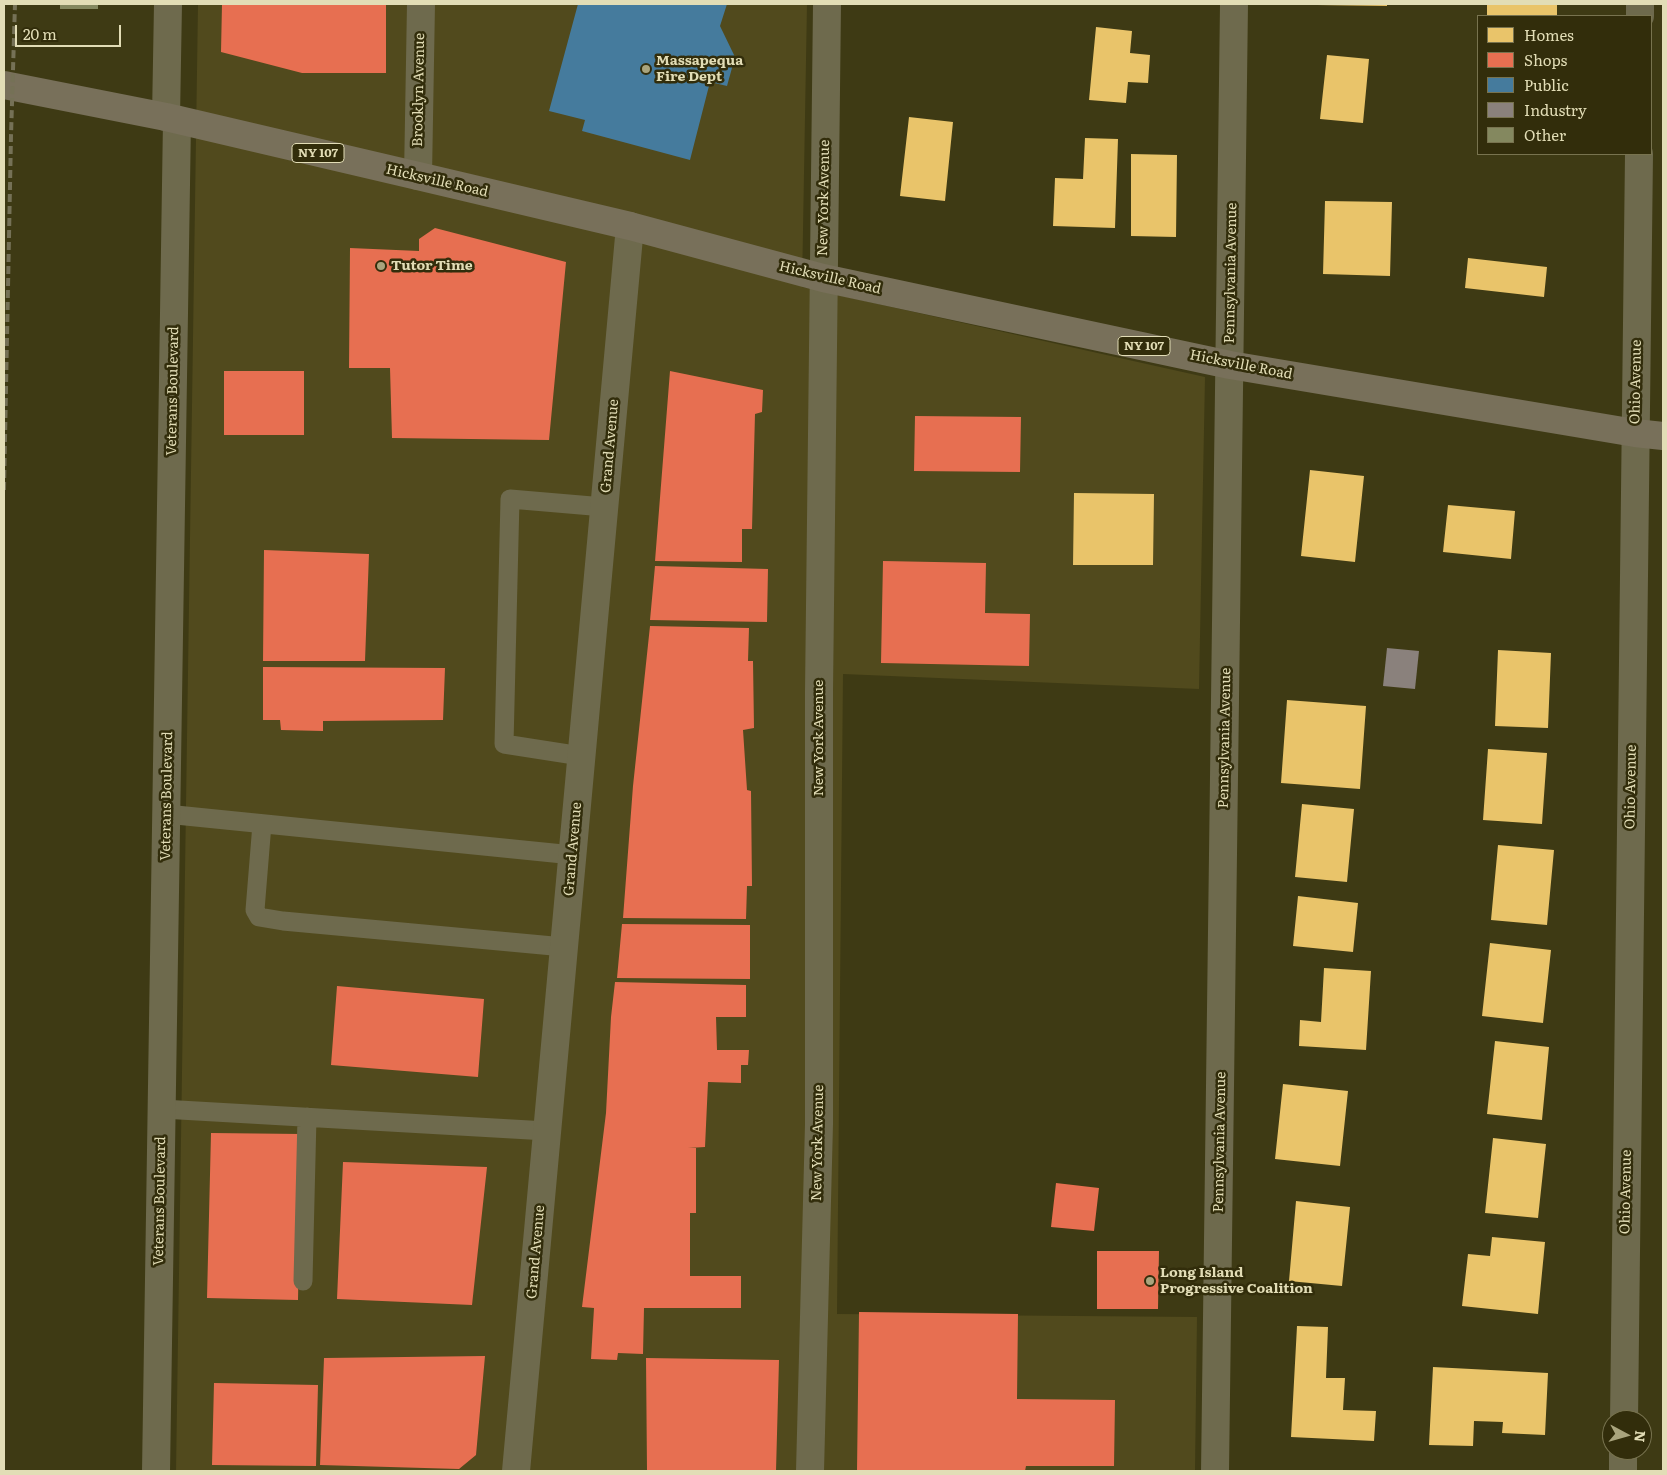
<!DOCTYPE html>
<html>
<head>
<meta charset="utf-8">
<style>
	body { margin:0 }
	#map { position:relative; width:1667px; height:1475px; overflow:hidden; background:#3e3a14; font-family:Literata,serif }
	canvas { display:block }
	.frame { position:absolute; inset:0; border:5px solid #e2ddb6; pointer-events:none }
	.legend { position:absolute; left:1477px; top:15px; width:175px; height:140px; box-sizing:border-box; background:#322d0b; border:1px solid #78734f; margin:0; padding:6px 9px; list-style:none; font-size:15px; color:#e2ddb6 }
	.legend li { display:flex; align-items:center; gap:10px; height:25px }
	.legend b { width:25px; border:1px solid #78734f }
	.north { position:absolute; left:1602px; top:1410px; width:50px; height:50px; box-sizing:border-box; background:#322d0b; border:1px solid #78734f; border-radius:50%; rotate:96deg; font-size:14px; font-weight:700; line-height:20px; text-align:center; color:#e2ddb6 }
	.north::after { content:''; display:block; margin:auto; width:18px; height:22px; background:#a9a47d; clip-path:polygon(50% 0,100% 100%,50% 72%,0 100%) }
	.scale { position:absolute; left:15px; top:25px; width:106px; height:22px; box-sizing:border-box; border:2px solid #e2ddb6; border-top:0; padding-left:6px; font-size:15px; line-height:18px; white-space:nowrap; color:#e2ddb6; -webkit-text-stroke:4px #322d0b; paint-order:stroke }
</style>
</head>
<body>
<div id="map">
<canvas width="1667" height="1475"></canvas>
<div class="frame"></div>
<ul class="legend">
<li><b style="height:14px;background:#e9c46a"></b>Homes</li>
<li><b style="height:14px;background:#e76f51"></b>Shops</li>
<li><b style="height:14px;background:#457b9d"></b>Public</li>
<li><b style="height:14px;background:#8a817c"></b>Industry</li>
<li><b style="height:14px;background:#84885f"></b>Other</li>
</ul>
<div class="north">N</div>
<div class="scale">20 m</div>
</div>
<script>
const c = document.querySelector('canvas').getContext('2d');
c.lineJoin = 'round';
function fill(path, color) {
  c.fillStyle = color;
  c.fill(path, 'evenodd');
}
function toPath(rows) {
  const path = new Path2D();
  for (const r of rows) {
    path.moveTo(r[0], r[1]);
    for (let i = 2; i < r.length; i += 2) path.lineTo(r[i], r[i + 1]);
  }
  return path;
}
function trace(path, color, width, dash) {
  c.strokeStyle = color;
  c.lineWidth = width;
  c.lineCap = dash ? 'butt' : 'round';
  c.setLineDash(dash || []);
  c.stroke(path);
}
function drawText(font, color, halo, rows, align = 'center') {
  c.font = font + ' Literata,serif';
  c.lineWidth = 5;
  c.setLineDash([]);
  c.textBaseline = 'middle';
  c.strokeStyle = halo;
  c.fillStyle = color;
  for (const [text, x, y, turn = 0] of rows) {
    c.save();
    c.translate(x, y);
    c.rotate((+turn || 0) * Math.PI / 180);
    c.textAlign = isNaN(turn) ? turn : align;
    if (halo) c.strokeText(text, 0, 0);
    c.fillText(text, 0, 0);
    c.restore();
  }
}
const built = toPath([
	[198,4,807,4,802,287,1205,377,1199,689,843,674,837,1314,1197,1317,1195,1471,176,1471]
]);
const homes = toPath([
	[1317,4,1387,4,1387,6,1317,5],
	[1487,4,1557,4,1557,16,1487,16],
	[1096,27,1132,31,1130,53,1150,55,1148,83,1128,82,1126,103,1089,100],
	[1327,55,1369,59,1363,123,1320,119],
	[909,117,953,122,945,201,900,196],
	[1085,138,1118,139,1115,228,1053,226,1055,178,1083,179],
	[1131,154,1177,155,1176,237,1131,236],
	[1325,201,1392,202,1390,276,1323,274],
	[1468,258,1547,267,1544,297,1465,288],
	[1310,470,1364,476,1355,562,1301,556],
	[1074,493,1154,494,1153,565,1073,565],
	[1448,505,1515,511,1511,559,1443,552],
	[1498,650,1551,653,1548,728,1495,726],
	[1287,700,1366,706,1360,789,1281,783],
	[1488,749,1547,753,1542,824,1483,820],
	[1302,804,1354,809,1347,882,1295,877],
	[1498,845,1554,850,1547,925,1491,920],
	[1298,896,1358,903,1353,952,1293,946],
	[1490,943,1551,950,1543,1023,1482,1016],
	[1324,968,1371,971,1366,1050,1299,1046,1300,1020,1321,1022],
	[1495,1041,1549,1047,1542,1120,1487,1114],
	[1283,1084,1348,1091,1340,1166,1275,1159],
	[1493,1138,1546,1144,1538,1218,1485,1213],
	[1296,1201,1350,1207,1342,1286,1289,1281],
	[1492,1237,1545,1242,1538,1314,1462,1306,1468,1254,1490,1256],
	[1297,1326,1328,1327,1326,1378,1345,1378,1343,1410,1376,1411,1374,1441,1291,1437],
	[1433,1367,1548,1373,1545,1435,1502,1433,1503,1422,1474,1421,1473,1446,1429,1445]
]);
const shops = toPath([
	[222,4,386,4,386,73,302,73,221,52],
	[435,228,566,262,549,440,392,438,390,368,349,368,350,248,419,251,419,239],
	[224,371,304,371,304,435,224,435],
	[670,371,763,390,762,412,755,414,752,529,742,529,742,562,655,561],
	[915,416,1021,417,1020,472,914,471],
	[264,550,369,554,365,661,263,661],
	[883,561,986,563,985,613,1030,614,1029,666,881,663],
	[655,566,768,569,767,622,650,620],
	[650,626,749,628,748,661,753,661,754,728,743,730,747,790,751,791,752,886,747,886,746,919,623,918,633,786],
	[263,667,445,668,443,720,323,721,323,731,281,730,280,720,263,720],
	[622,924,750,925,750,979,617,978],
	[615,982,746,985,746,1017,716,1017,717,1050,749,1050,748,1065,741,1065,741,1083,708,1082,705,1147,688,1148,696,1148,696,1213,690,1213,690,1276,741,1276,741,1308,644,1308,643,1354,618,1353,617,1360,591,1359,594,1308,582,1307,606,1113,611,1017],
	[337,986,484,999,478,1077,331,1065],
	[211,1133,301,1134,298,1300,207,1298],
	[343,1162,487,1167,472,1305,337,1299],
	[1056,1183,1099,1188,1094,1231,1051,1227],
	[1097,1251,1159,1251,1158,1309,1097,1309],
	[859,1312,1018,1314,1017,1399,1115,1400,1114,1466,1026,1466,1025,1471,857,1471],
	[485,1356,476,1455,459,1469,320,1465,324,1358],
	[646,1358,779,1360,776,1471,647,1471],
	[214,1383,318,1385,316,1466,212,1465]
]);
const public = toPath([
	[578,4,727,4,720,26,735,57,727,86,710,82,690,160,582,131,585,120,549,111]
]);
const industry = toPath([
	[1387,648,1419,651,1415,689,1383,686]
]);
const building = toPath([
	[60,4,98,4,98,9,60,9]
]);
const lane = toPath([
	[581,756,504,744,510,499,604,507],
	[166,814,573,855],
	[262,824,255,910,259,917,283,921,564,947],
	[162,1109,547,1131],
	[303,1281,307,1117]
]);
const street = toPath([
	[1640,16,1640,4],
	[166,117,168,4],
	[418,176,421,4],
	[1624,1420,1639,154],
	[156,1471,177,120],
	[516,1471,630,226],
	[810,1471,819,1124,819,691,827,4],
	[1215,1471,1234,4],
	[1623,1471,1623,1450]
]);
const primary = toPath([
	[4,85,166,117,418,176,630,226,823,278,1230,365,1635,433,1663,436]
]);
const rail = toPath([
	[4,490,11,136,15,4]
]);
const markers = [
	[646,69,5,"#a9a47d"],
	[381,266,5,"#a9a47d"],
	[1150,1281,5,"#a9a47d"]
];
const shields = [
	[318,153,52],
	[1144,346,52]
];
const shieldNames = [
	["NY 107",318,153],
	["NY 107",1144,346]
];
const poiNames = [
	["Massapequa",656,61],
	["Fire Dept",656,77],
	["Tutor Time",391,266],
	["Long Island",1160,1273],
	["Progressive Coalition",1160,1289]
];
const streetNames = [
	["Brooklyn Avenue",419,90,-89],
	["Hicksville Road",437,181,13],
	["New York Avenue",824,198,-89],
	["Pennsylvania Avenue",1231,273,-89],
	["Hicksville Road",830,278,13],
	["Hicksville Road",1241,365,11],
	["Ohio Avenue",1636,382,-89],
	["Veterans Boulevard",173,391,-89],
	["Grand Avenue",610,446,-85],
	["New York Avenue",819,738,-90],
	["Pennsylvania Avenue",1225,738,-89],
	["Ohio Avenue",1631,787,-89],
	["Veterans Boulevard",167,796,-89],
	["Grand Avenue",573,849,-85],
	["Pennsylvania Avenue",1220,1142,-89],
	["New York Avenue",818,1143,-89],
	["Ohio Avenue",1626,1192,-89],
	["Veterans Boulevard",160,1201,-89],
	["Grand Avenue",536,1252,-85]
];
fill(built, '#514a1d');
fill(homes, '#e9c46a');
fill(shops, '#e76f51');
fill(public, '#457b9d');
fill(industry, '#8a817c');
fill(building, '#84885f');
trace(lane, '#6e6a4d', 19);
trace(street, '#6e6a4d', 28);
trace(primary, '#78705a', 28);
trace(rail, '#757156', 4, [8, 4]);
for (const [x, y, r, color] of markers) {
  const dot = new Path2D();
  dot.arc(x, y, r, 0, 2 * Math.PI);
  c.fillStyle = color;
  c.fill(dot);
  trace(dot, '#322d0b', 2);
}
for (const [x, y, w] of shields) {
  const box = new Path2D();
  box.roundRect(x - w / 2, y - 9.5, w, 19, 4);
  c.fillStyle = '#322d0b';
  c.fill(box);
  trace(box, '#e2ddb6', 1);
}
drawText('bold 12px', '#e2ddb6', null, shieldNames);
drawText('bold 14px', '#e2ddb6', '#322d0b', poiNames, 'left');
drawText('14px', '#e2ddb6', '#322d0b', streetNames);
</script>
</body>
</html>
